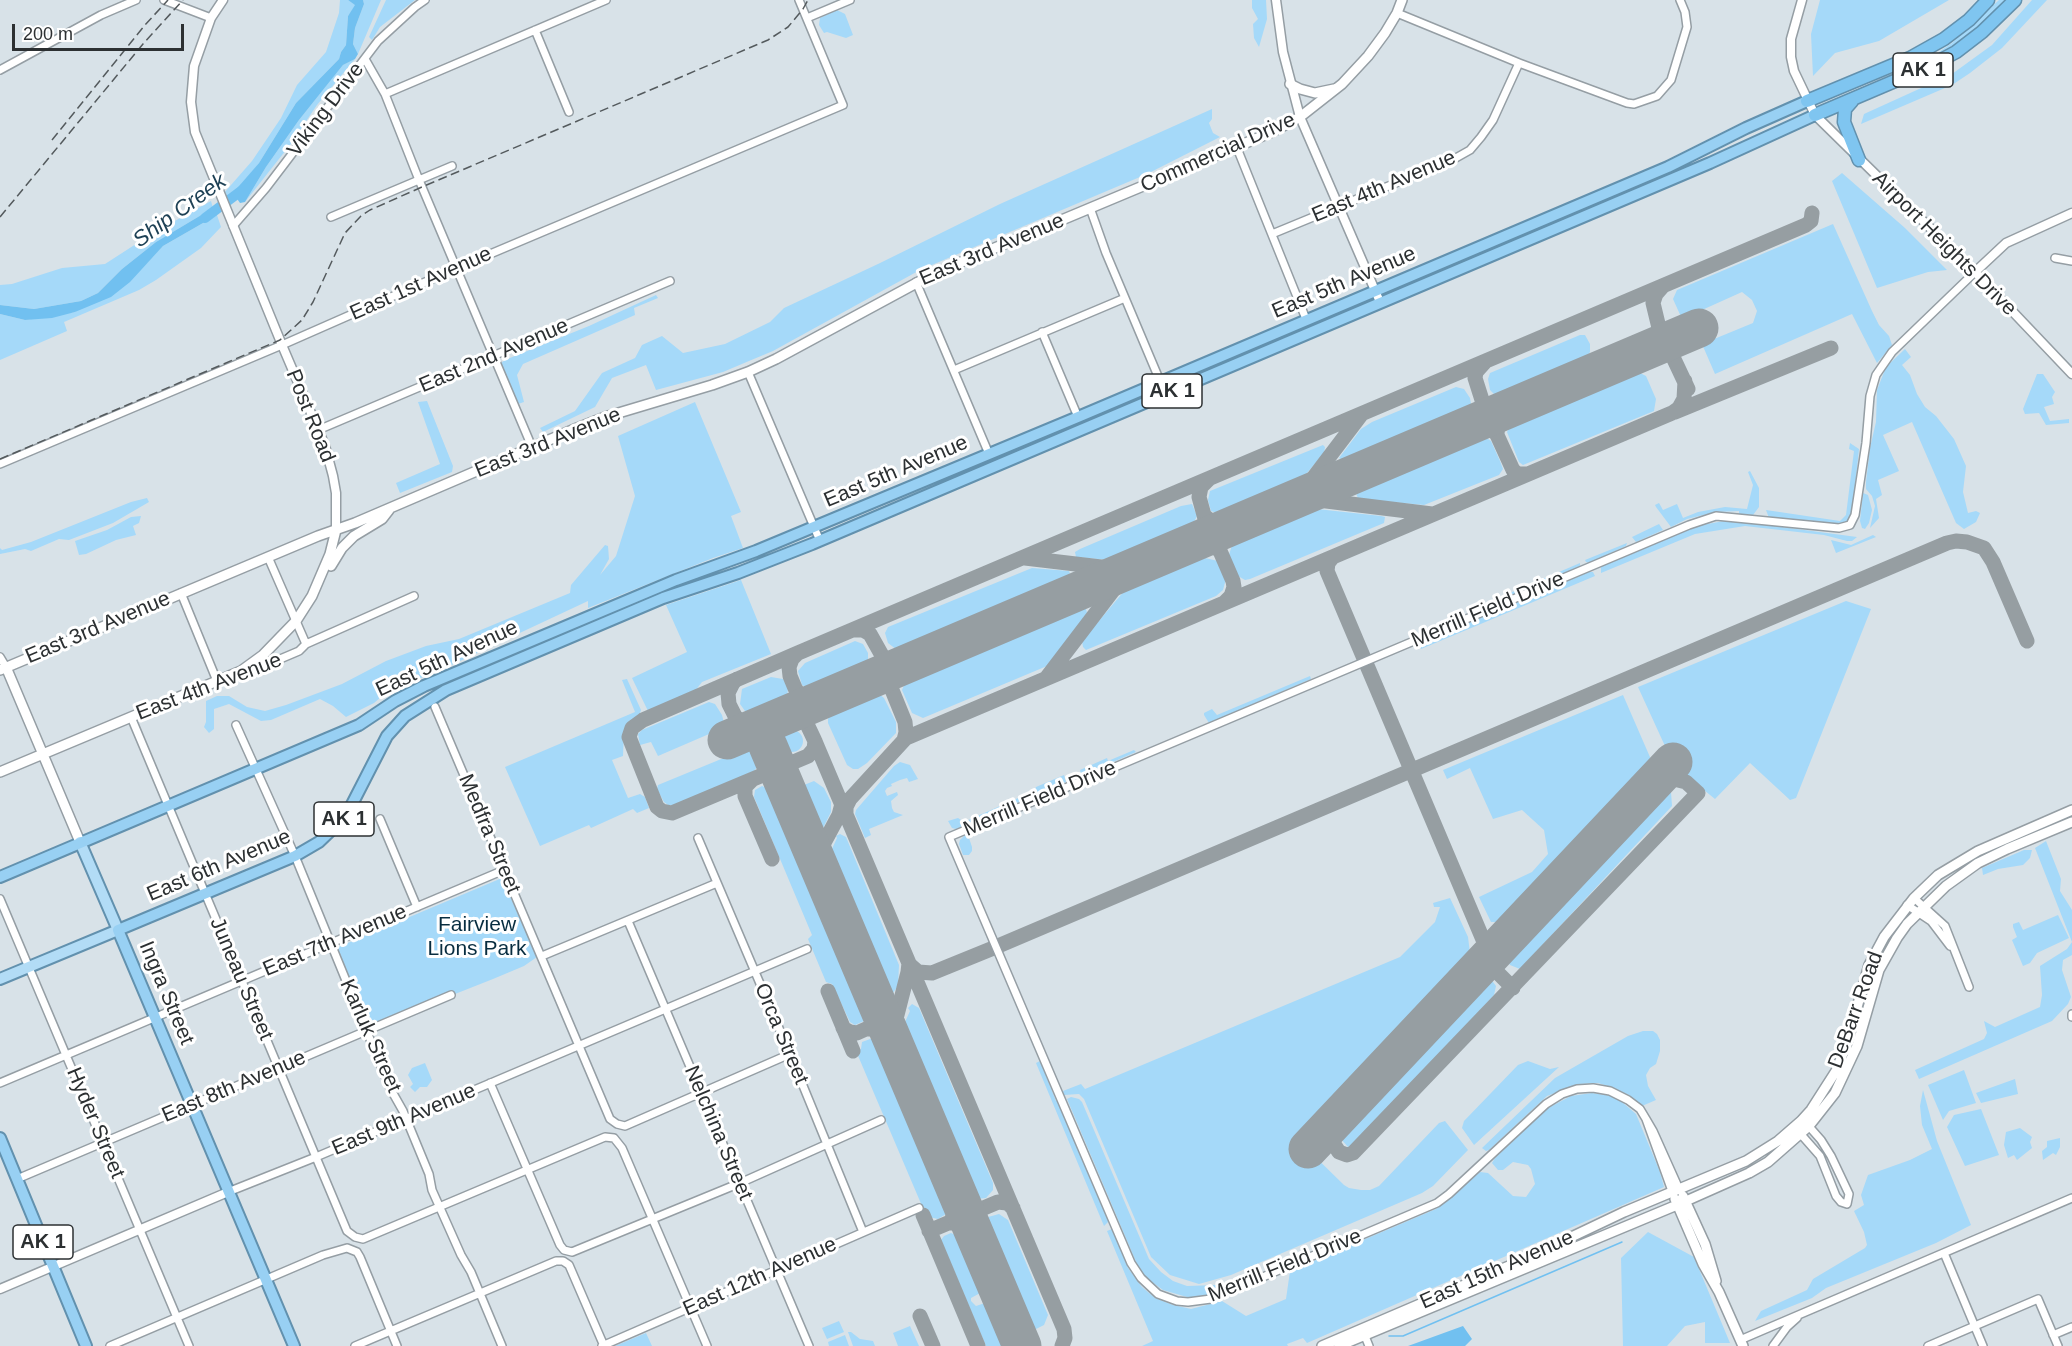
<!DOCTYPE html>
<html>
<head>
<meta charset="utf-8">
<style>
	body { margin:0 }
	#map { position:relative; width:2072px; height:1346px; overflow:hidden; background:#d8e2e8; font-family:Helvetica,sans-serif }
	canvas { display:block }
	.scale { position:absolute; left:12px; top:24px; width:172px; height:27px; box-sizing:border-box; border:3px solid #2c3032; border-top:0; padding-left:8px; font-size:18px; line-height:21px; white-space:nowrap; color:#2c3032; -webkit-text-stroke:4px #fff; paint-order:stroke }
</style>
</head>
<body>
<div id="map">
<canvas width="2072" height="1346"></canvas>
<div class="scale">200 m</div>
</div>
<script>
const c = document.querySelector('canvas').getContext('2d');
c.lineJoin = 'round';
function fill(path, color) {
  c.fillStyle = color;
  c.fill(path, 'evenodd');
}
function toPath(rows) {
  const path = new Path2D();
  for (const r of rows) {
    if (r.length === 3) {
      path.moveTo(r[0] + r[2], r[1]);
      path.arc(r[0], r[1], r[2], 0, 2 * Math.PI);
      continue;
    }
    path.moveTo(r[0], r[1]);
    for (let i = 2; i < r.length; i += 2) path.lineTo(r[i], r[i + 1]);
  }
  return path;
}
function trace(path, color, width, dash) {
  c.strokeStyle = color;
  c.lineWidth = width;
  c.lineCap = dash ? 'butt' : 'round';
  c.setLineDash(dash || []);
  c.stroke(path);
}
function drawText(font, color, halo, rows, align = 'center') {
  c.font = font + ' Helvetica,sans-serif';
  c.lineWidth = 6;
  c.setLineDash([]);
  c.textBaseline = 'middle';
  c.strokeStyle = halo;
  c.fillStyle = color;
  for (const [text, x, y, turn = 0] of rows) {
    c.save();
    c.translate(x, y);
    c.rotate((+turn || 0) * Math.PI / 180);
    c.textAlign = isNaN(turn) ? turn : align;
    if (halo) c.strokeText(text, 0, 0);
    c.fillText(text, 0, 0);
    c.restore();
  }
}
const green = toPath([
	[340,0,348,0,356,5,348,16,346,45,341,52,339,59,296,103,259,163,236,192,226,197,224,193,252,161,281,118,297,85,326,52,339,13],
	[363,0,381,0,358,54,353,44,355,28,364,4],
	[386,0,415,0,380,27,372,40,369,37],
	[1252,0,1266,0,1267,19,1259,47,1254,38,1253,24,1258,19,1252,8],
	[1820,0,1949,0,1879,41,1835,53,1813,76,1811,34],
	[1999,0,2007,0,1988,21,1953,47,1937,57,1890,77,1887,76,1933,56,1952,43],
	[2032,0,2047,0,2002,48,1970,73,1952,85,1861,124,1864,114,1952,74,1992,45],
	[837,10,845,14,853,35,846,38,827,32,824,33,819,25,820,18],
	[355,59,317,105,290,145,245,202,266,167,299,120,343,65],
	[1212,109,1212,119,1209,123,1213,133,1220,137,1147,174,920,270,773,351,749,361,723,372,656,390,646,365,612,378,595,407,543,432,540,428,575,411,602,373,635,358,642,345,662,336,683,353,725,344,770,322,784,308,878,264,1000,204],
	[1842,173,1905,228,1947,270,1928,272,1877,288,1832,181],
	[211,201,213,208,156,242,122,269,98,293,81,301,34,309,0,305,0,285,12,284,62,268,105,264,153,233],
	[217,215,221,227,201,248,156,280,139,290,64,322,67,331,0,360,0,314,25,320,75,312,147,263,163,246],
	[1833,224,1872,311,1879,325,1889,336,1892,345,1877,363,1852,314,1715,374,1702,344,1753,323,1757,311,1752,300,1742,292,1682,319,1673,299,1677,290],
	[656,295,658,298,634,308,635,315,523,364,517,375,524,402,518,404,501,363,505,360,589,326],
	[1580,335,1585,335,1590,344,1590,352,1586,358,1503,395,1496,396,1490,390,1488,379,1490,373],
	[1905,349,1911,357,1902,365,1910,375,1917,394,1925,407,1936,416,1954,439,1966,466,1963,492,1968,513,1976,511,1980,513,1976,522,1964,529,1956,523,1912,422,1883,435,1899,471,1878,480,1882,495,1876,499,1879,518,1870,528,1875,506,1872,496,1866,489,1866,482,1870,448,1876,422,1877,390,1886,367],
	[1638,372,1646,376,1656,399,1654,411,1523,465,1519,462,1507,432,1511,424],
	[2037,374,2043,374,2055,392,2052,397,2054,404,2044,407,2050,421,2069,419,2069,423,2046,425,2039,413,2025,414,2023,409],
	[1456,387,1464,389,1470,398,1471,404,1468,409,1342,460,1339,458,1361,429,1372,422],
	[427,401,453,466,452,472,400,493,396,483,440,464,418,402],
	[695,402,741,512,731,516,743,548,713,558,588,608,588,601,445,668,387,692,374,703,346,717,333,706,320,699,271,720,261,721,229,704,214,709,214,729,209,733,204,727,206,722,206,701,217,696,229,696,247,707,265,711,286,705,342,684,386,661,426,646,459,639,570,593,571,585,605,545,608,546,609,559,600,575,616,556,635,496,618,436],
	[1485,437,1491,441,1500,461,1503,469,1499,475,1424,505,1358,499,1356,492],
	[1850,443,1859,449,1852,516,1848,521,1843,524,1769,518,1766,510,1840,521,1846,515,1854,451,1849,449],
	[1323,445,1325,447,1324,453,1301,480,1220,514,1211,511,1208,500,1210,491],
	[1750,471,1759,488,1759,507,1753,515,1739,514,1739,511,1716,512,1687,519,1671,527,1656,507,1655,505,1659,503,1663,510,1677,504,1683,518,1698,512,1725,507,1747,509,1753,485,1748,472],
	[1863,493,1868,495,1872,510,1869,523,1865,529,1862,528,1860,521],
	[147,498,149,502,113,523,69,540,59,539,31,551,25,549,0,554,0,548,2,550,31,542,131,502],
	[1192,504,1197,516,1192,526,1109,560,1076,557,1075,552,1080,549,1181,506],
	[1317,509,1381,516,1385,517,1384,523,1250,579,1245,580,1238,576,1229,555,1232,545],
	[141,516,139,523,133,526,136,535,116,540,86,554,79,555,75,541,107,530,131,517],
	[1729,520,1857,537,1852,541,1847,541,1824,535,1745,526,1695,534,1601,573,1601,567,1603,565,1697,526],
	[1659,524,1663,530,1636,542,1632,537],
	[1873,535,1876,537,1836,553,1831,540,1851,545],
	[1627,543,1626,546,1589,563,1586,562,1585,560],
	[1205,558,1218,561,1226,579,1223,590,1216,596,1086,650,1083,647,1082,641,1125,590],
	[1580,563,1580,567,1472,612,1468,611],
	[1032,568,1069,571,1071,576,897,650,888,643,885,633,888,627],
	[1589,572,1593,572,1595,576,1421,649,1419,645,1422,642],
	[741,580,771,654,702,682,695,691,648,711,632,678,687,652,666,605],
	[1846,601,1871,609,1796,798,1790,800,1750,763,1715,799,1678,769,1670,757,1638,687],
	[1082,609,1086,609,1087,613,1055,659,1047,666,923,718,912,713,902,690,905,683],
	[855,641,863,644,868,653,868,661,866,665,810,689,802,685,798,671,805,663],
	[1310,676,1311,679,1209,723,1204,715,1204,713,1212,709,1217,715],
	[771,677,783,679,788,688,787,698,753,713,745,711,740,704,742,689],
	[627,679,641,710,639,716,627,724,624,732,623,756,612,760,628,798,640,794,645,797,649,808,637,813,633,809,591,828,589,825,540,846,505,767,635,712,622,680],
	[879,694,884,698,896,722,896,733,867,763,858,769,853,769,847,765,828,723,828,719,830,715],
	[1623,695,1653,764,1506,922,1491,922,1479,897,1532,872,1548,854,1544,830,1522,810,1493,819,1470,768,1447,779,1443,770],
	[709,702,715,704,722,715,724,723,723,728,658,756,651,742,640,745,638,734,642,730],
	[792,741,11],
	[748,748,753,752,757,758,757,767,754,771,677,805,668,805,664,802,657,789,658,785],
	[1134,750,1136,752,1083,775,1081,774,1080,770,1107,758,1108,761],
	[900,762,910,765,918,779,909,782,907,778,900,780,891,784,892,786,887,788,885,791,887,796,897,792,898,795,891,801,892,808,894,812,903,815,869,829,871,835,865,838,855,814,856,810,894,766],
	[1064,775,1066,782,956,829,952,828,948,821,958,818,964,822,1034,791,1036,787],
	[814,781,824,788,831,802,831,812,822,830,818,830,802,794,804,785],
	[762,786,771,790,774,797,866,1013,864,1021,855,1025,850,1022,832,984,826,982,808,939,812,935,754,797,755,790],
	[1665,791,1671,792,1672,806,1520,969,1510,965,1507,959,1508,952,1654,797],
	[840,834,846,837,899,965,898,986,890,997,884,990,831,861,831,851,837,838,836,836],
	[965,835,969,838,972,847,972,851,969,855,963,855,959,844,960,840],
	[2046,841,2061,879,2060,891,2072,910,2072,955,2063,960,2062,970,2071,997,2068,1004,2052,1021,1919,1079,1915,1070,1984,1039,1987,1033,1984,1021,1995,1027,2040,1007,2042,995,2040,966,2067,949,2072,942,2035,848],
	[2024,850,2032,850,2030,858,2023,865,1998,869,1983,875,1982,868],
	[502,878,537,957,524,966,493,979,369,1028,336,948],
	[1450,898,1468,937,1470,953,1465,962,1299,1141,1344,1185,1349,1188,1361,1190,1370,1190,1379,1186,1439,1123,1445,1121,1468,1150,1433,1186,1422,1193,1231,1275,1199,1284,1170,1275,1151,1257,1084,1099,1079,1094,1064,1095,1063,1091,1081,1084,1085,1089,1400,957,1435,922,1440,907,1434,907,1433,903],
	[2058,915,2069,938,2037,953,2030,963,2023,966,2012,940,2017,937,2013,927,2013,924,2019,922,2023,930],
	[1486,979,1493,982,1496,986,1494,995,1358,1144,1348,1147,1341,1139,1343,1133,1481,981],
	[912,1004,919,1008,993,1183,993,1190,986,1198,977,1199,970,1193,907,1042,905,1022,910,1011,908,1008],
	[1643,1031,1653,1031,1657,1034,1660,1040,1660,1051,1656,1064,1650,1068,1646,1075,1648,1086,1656,1100,1642,1106,1629,1095,1614,1088,1598,1083,1579,1084,1547,1096,1489,1150,1486,1151,1482,1148,1555,1078,1628,1036],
	[873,1038,880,1047,946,1203,946,1214,938,1219,929,1217,927,1213,925,1213,856,1051,861,1049,862,1042],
	[1040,1061,1056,1101,1059,1101,1109,1221,1104,1226,1036,1063],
	[1528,1061,1550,1069,1559,1067,1474,1145,1462,1128,1464,1121,1518,1065],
	[425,1063,432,1080,427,1087,420,1087,415,1092,410,1087,413,1084,408,1075,412,1068],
	[1964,1070,1976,1103,1949,1111,1943,1120,1928,1085],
	[2015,1079,2018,1094,1981,1103,1976,1093],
	[1923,1090,1937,1141,1971,1225,1936,1243,1826,1288,1812,1298,1755,1321,1761,1311,1807,1290,1813,1279,1865,1248,1867,1245,1864,1232,1854,1211,1864,1205,1861,1195,1868,1175,1910,1160,1932,1149,1922,1125,1920,1106],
	[1592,1093,1611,1096,1622,1102,1636,1114,1660,1172,1664,1187,1307,1343,1303,1338,1287,1344,1288,1346,1142,1346,1153,1341,1107,1231,1112,1229,1128,1268,1142,1287,1155,1298,1173,1305,1191,1309,1222,1301,1246,1316,1286,1299,1290,1271,1436,1209,1480,1172,1488,1173,1513,1196,1526,1197,1535,1184,1531,1169,1528,1165,1513,1162,1503,1170,1498,1170,1492,1163,1495,1158,1548,1108,1571,1096],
	[1071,1097,1079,1099,1082,1102,1149,1259,1161,1272,1173,1281,1187,1286,1217,1285,1220,1292,1203,1297,1187,1297,1163,1290,1145,1277,1139,1269,1067,1099],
	[1981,1109,1999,1155,1965,1166,1947,1127,1954,1115],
	[2020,1128,2032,1137,2030,1142,2032,1148,2017,1160,2014,1155,2008,1158,2004,1145,2006,1132],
	[2060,1138,2060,1147,2056,1155,2053,1153,2043,1160,2042,1151,2047,1147,2047,1141],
	[999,1214,1008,1220,1048,1315,1044,1325,1036,1329,1028,1327,1025,1321,984,1227,988,1217],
	[1648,1232,1694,1257,1730,1343,1705,1343,1705,1322,1685,1326,1667,1346,1623,1346,1621,1258],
	[951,1233,962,1238,984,1291,971,1298,971,1301,976,1306,988,1302,1007,1346,986,1346,941,1240,944,1236],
	[839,1321,844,1332,827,1339,822,1328],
	[910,1326,919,1346,898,1346,893,1333],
	[848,1332,851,1332,860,1339,873,1341,875,1346,853,1346],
	[646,1333,652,1346,615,1346],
	[845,1335,849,1346,829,1346,828,1342]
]);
const water = toPath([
	[348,0,363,0,364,4,355,28,353,44,358,54,355,59,343,65,299,120,266,167,245,202,240,203,233,193,259,163,296,103,339,59,341,52,346,45,348,16,355,5],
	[213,208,217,215,163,246,130,282,111,297,75,312,52,318,25,320,0,314,0,305,34,309,81,301,98,293,122,269,156,242],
	[1463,1326,1472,1339,1465,1346,1408,1346]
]);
const stream = toPath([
	[1389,1336,1403,1336,1622,1242]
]);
const river = toPath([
	[205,218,245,188]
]);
const taxiway = toPath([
	[1647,350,1662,351,1672,355,1688,389],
	[1647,350,1660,332,1653,303,1656,294,1663,286],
	[1675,412,1831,348],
	[1469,426,1483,424,1493,429,1497,435,1513,470,1518,474,1528,474],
	[1469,426,1479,418,1483,409,1482,400,1475,378,1476,372,1485,362],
	[1497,435,1498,420,1508,409],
	[1289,502,1310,499,1432,514],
	[1289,502,1304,490,1361,415],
	[1206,517,1217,526,1226,527,1234,525],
	[1195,542,1208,542,1220,551,1233,581,1234,587,1231,596,1224,603],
	[1195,542,1204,533,1207,526,1199,497,1201,487,1209,479],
	[1025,558,1118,569,1135,567],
	[1332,558,1328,563,1327,571,1490,956,1497,972,1513,988],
	[853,630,863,630,870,634,884,659,892,664,903,666],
	[798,653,792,659,789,667,790,676,795,688,800,696,806,700,821,701],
	[1047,677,1121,580,1138,566],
	[737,679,733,683,728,693,729,704,735,716,745,726,761,726],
	[870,679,883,682,892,690,905,722,906,732,904,740],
	[788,714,799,716,805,720,814,739,1064,1329,1065,1338,1062,1346],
	[815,741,814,749,808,756,672,813,662,811,657,807,629,737,632,728,643,720,798,653,1806,225,1811,221,1812,213],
	[752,780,745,787,745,796,772,859],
	[846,814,846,807,850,799,906,738,1672,413,1679,408,1684,399,1685,381],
	[819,866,818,854,839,815,842,804],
	[910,965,918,972,932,973,991,949,1947,543,1956,541,1967,542,1984,548,1993,562,2027,641],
	[828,991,853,1051],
	[843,1028,850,1032,857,1033,897,1015,908,972,909,963],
	[867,1029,874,1029,883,1032,895,1048],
	[867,1029,873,1024,877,1015,874,997],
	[1346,1109,1333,1130,1331,1137,1333,1143,1339,1152,1347,1155,1353,1153,1698,793,1686,782,1674,779,1658,785,1639,797],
	[923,1215,978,1346],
	[949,1223,959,1223,966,1226,977,1240],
	[949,1223,958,1211,958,1195],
	[929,1231,998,1202,1007,1203,1013,1208],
	[920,1316,933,1346]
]);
const runway = toPath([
	[727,740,1699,328],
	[768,746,1022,1346],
	[1308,1149,1673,762]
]);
const minor = toPath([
	[164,0,211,18],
	[1397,13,1519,63,1627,103,1634,104,1657,96,1671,80,1687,27,1685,12,1680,0],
	[807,18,850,0],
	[535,30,569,112],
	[365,59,385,94,419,180,532,447],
	[0,70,101,15,136,0],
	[385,94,606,0],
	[1237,148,1306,319],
	[1090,208,1106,253,1160,381],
	[331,217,452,166],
	[233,226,266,188,378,41,415,7,425,0],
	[1272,234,1454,159,1470,150,1481,137,1493,120,1519,63],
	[2055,258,2072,261],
	[916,282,989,454],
	[1042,332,1078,417],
	[954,370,1125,298],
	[748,372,820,541],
	[318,430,670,281],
	[0,464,282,345,457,268,843,105,799,0],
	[268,557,306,644],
	[181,593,217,681],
	[0,657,6,667],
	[244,670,259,668,299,651,306,644,414,596],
	[435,707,610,1119,617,1124,625,1126,790,1054],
	[131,717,347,1231,355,1237,363,1239,605,1137,614,1138,622,1148,707,1346],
	[236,725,295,856,390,1088,403,1111,429,1174,432,1190,461,1255,471,1272,502,1346],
	[380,819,417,907],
	[698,838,790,1054,863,1232],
	[1914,898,1945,926,1969,987],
	[0,899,189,1346],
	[1907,905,1931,921,1950,946],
	[628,921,809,1346],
	[542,956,717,883],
	[2072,1014,2072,1017],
	[0,1083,504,870],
	[490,1083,560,1245,564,1250,572,1252,740,1183,881,1120],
	[1646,1119,1640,1109,1628,1100,1610,1091,1593,1088,1577,1089,1562,1094,1546,1104,1449,1194,1437,1203,1211,1299,1188,1302,1177,1301,1158,1294,1141,1278,1131,1263,949,837,1689,525,1716,516,1839,528,1850,525,1855,515,1866,443,1870,396,1876,375,1892,352,1975,272],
	[1798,1131,1820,1156,1836,1196,1841,1202,1847,1204,1849,1194,1831,1156,1821,1140,1806,1123],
	[17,1179,451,995],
	[1672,1191,1646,1119,1653,1131,1679,1189],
	[228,1192,316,1157,807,949],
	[1944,1253,1983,1346],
	[1363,1331,1369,1346],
	[2053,1335,2072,1327],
	[1740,1340,2072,1198],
	[110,1346,323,1255,347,1248,357,1252,360,1257,397,1346],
	[355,1346,556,1261,563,1261,569,1265,604,1346],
	[602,1346,919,1208],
	[1773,1346,1787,1327,1797,1318],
	[1928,1346,2038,1299,2058,1346]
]);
const tertiary = toPath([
	[223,0,211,18,194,66,191,102,195,132,282,345,325,446,333,476,336,493,336,530],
	[1276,0,1283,52,1300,117,1380,302],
	[1802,0,1791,39,1791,57,1794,71,1815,115,1975,272,2072,374],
	[1975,272,2006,243,2072,213],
	[0,1289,228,1192]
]);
const secondary = toPath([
	[1290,84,1300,89,1315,93,1334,89],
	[331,566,342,548,354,536,382,519,389,510],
	[6,667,80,842],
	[0,670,318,536,355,523,577,428,605,417,712,385,748,372,776,359,935,273,1272,132,1300,117,1342,84,1368,56,1385,33,1397,13,1402,0],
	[0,772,241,671,263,655,296,621,312,596,330,554,336,530],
	[1683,1196,1705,1244,1716,1281],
	[1675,1199,1703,1264,1719,1292,1743,1346],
	[1322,1346,1523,1260,1624,1212,1746,1161,1778,1141,1801,1121,1811,1110,1836,1071,1846,1046,1869,965,1884,937,1914,898,1938,875,1978,851,2072,810],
	[1339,1346,1677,1205,1749,1173,1768,1162,1809,1126,1835,1093,1857,1046,1879,970,1897,938,1907,924,1946,886,1978,863,2007,849,2072,822]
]);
const primary = toPath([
	[0,979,118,930,80,842]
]);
const trunk = toPath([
	[0,877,359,725,395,701,424,686,676,580,756,551,1078,417,1668,167,1746,128,1807,101],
	[0,1138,86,1346],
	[294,1346,118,930,295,856,319,842,346,816,387,736,405,716,446,690,663,598,738,573,812,544,1710,163,1815,115]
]);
const motorway = toPath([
	[1807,101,1910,58,1944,39,1969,20,1988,0],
	[1852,101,1845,109,1844,122,1859,160],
	[1815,115,1930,66,1956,52,1982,32,2015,0]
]);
const rail = toPath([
	[52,140,145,25,168,0],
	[0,217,143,44,183,0],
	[0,459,280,340,302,320,313,302,345,233,361,216,370,210,422,187,768,40,788,27,803,9,808,0]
]);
const shields = [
	[1923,70,60],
	[1172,391,60],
	[344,819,60],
	[43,1242,60]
];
const shieldNames = [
	["AK 1",1923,70],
	["AK 1",1172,391],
	["AK 1",344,819],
	["AK 1",43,1242]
];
const streetNames = [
	["Viking Drive",326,110,-53],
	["Commercial Drive",1218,153,-24],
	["East 4th Avenue",1384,187,-23],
	["Airport Heights Drive",1944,244,45],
	["East 3rd Avenue",992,250,-23],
	["East 5th Avenue",1344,283,-23],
	["East 1st Avenue",421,284,-24],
	["East 2nd Avenue",494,356,-23],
	["Post Road",310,416,68],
	["East 3rd Avenue",548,443,-22],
	["East 5th Avenue",896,472,-23],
	["Merrill Field Drive",1488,610,-23],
	["East 3rd Avenue",98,628,-23],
	["East 5th Avenue",447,659,-25],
	["East 4th Avenue",209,687,-21],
	["Merrill Field Drive",1040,799,-23],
	["Medfra Street",489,834,67],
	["East 6th Avenue",219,866,-23],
	["East 7th Avenue",335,941,-23],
	["Juneau Street",241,979,67],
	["Ingra Street",166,993,67],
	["DeBarr Road",1856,1010,-70],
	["Orca Street",781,1034,67],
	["Karluk Street",370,1036,66],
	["East 8th Avenue",234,1087,-23],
	["East 9th Avenue",404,1120,-23],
	["Hyder Street",95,1123,67],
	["Nelchina Street",718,1133,67],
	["Merrill Field Drive",1285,1266,-22],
	["East 15th Avenue",1497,1270,-24],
	["East 12th Avenue",760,1277,-24]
];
const parkNames = [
	["Fairview",477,925],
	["Lions Park",477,949]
];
const waterNames = [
	["Ship Creek",180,211,-36]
];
fill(green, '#a5d9f9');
fill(water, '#71c0f0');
trace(stream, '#71c0f0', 1.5);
trace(river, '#71c0f0', 10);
trace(taxiway, '#969ea2', 15);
trace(runway, '#969ea2', 39);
trace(minor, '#959ea4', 10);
trace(tertiary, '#959ea4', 11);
trace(secondary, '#959ea4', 12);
trace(primary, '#6291ae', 14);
trace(trunk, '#6291ae', 14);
trace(motorway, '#6291ae', 15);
trace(minor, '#fff', 7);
trace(tertiary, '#fff', 8);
trace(secondary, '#fff', 9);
trace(primary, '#b2dcf6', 10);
trace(trunk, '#98d0f3', 10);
trace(motorway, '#7fc5f0', 12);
trace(rail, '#545a5d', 1.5, [9, 4.5]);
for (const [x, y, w] of shields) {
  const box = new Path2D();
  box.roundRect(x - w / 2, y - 17, w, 34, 4.5);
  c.fillStyle = '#fff';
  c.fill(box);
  trace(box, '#2c3032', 1.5);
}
drawText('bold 20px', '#2c3032', null, shieldNames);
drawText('21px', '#2c3032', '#fff', streetNames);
drawText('21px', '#082d40', '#fff', parkNames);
drawText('italic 22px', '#1e4155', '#fff', waterNames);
</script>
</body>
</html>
